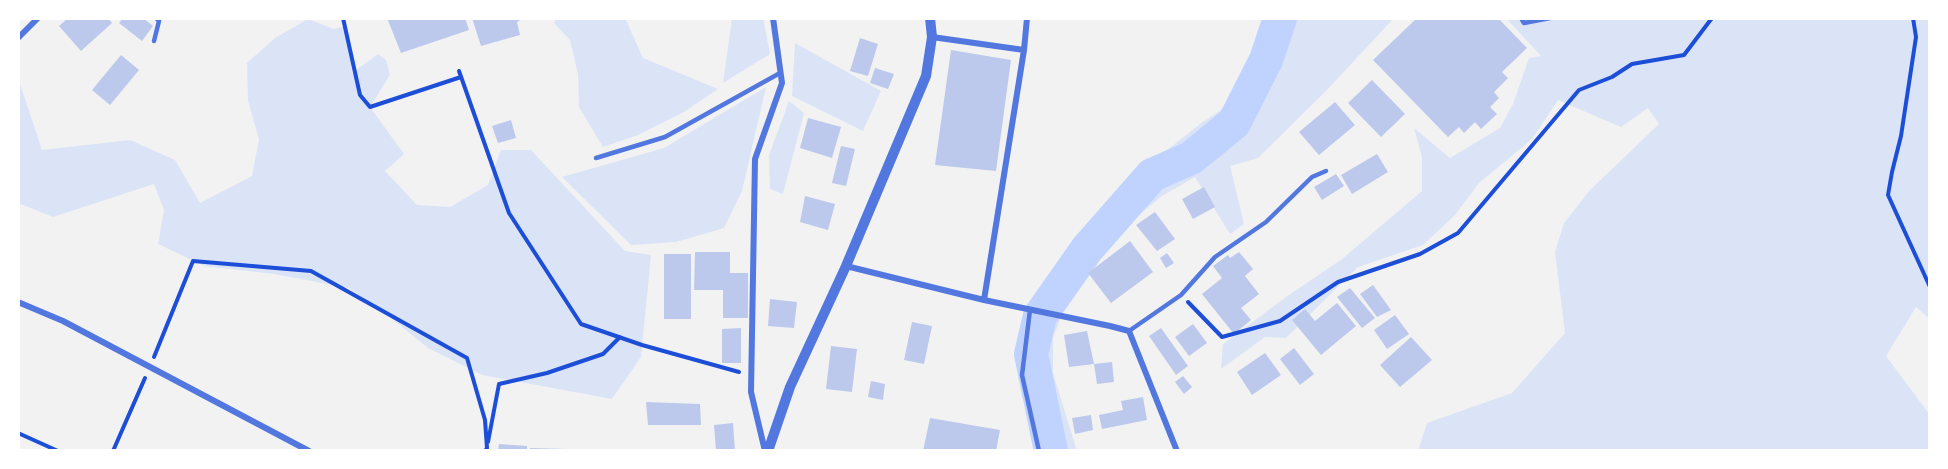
<!DOCTYPE html>
<html>
<head>
<meta charset="utf-8">
<style>
	body { margin:0 }
	#map { position:relative; width:1948px; height:469px; overflow:hidden; background:#f2f2f2; font-family:Karla,sans-serif }
	canvas { display:block }
	.frame { position:absolute; inset:0; border:20px solid #fff; pointer-events:none }
</style>
</head>
<body>
<div id="map">
<canvas width="1948" height="469"></canvas>
<div class="frame"></div>
</div>
<script>
const c = document.querySelector('canvas').getContext('2d');
c.lineJoin = 'round';
function fill(path, color) {
  c.fillStyle = color;
  c.fill(path, 'evenodd');
}
function toPath(rows) {
  const path = new Path2D();
  for (const r of rows) {
    path.moveTo(r[0], r[1]);
    for (let i = 2; i < r.length; i += 2) path.lineTo(r[i], r[i + 1]);
  }
  return path;
}
function trace(path, color, width, dash) {
  c.strokeStyle = color;
  c.lineWidth = width;
  c.lineCap = dash ? 'butt' : 'round';
  c.setLineDash(dash || []);
  c.stroke(path);
}
const green = toPath([
	[556,18,625,18,643,58,718,89,684,112,638,135,603,147,579,107,578,74,570,40,554,23],
	[732,18,763,18,770,54,723,83],
	[1269,18,1394,18,1326,91,1258,158,1230,166,1244,224,1230,234,1195,177,1162,196,1082,262,1053,338,1053,373,1077,451,1043,451,1026,365,1030,323,1042,292,1057,267,1129,180,1200,124,1234,101,1261,49],
	[1174,164,1150,181,1085,258,1154,171],
	[1506,18,1930,18,1930,319,1916,307,1886,356,1930,415,1930,451,1418,451,1427,423,1512,393,1565,333,1555,252,1564,223,1590,190,1659,124,1648,108,1621,127,1558,100,1532,139,1479,183,1455,215,1423,245,1358,267,1286,338,1265,337,1221,369,1223,344,1286,297,1342,259,1422,191,1422,157,1414,128,1450,158,1500,128,1513,104,1529,58,1541,56],
	[308,19,334,29,347,26,352,73,378,54,386,60,390,75,370,107,404,154,385,171,417,205,450,207,488,185,501,150,531,150,625,251,651,255,641,357,612,399,482,375,428,348,386,314,349,288,274,274,204,266,158,244,164,210,154,184,53,217,18,203,18,78,42,150,130,140,175,160,200,203,252,176,259,139,248,101,247,63,275,38],
	[795,43,881,91,863,131,792,96],
	[766,87,742,191,724,228,676,242,631,245,562,177,664,148],
	[789,101,804,113,783,194,770,189,769,155]
]);
const river = toPath([
	[1051,451,1031,354,1040,316,1087,249,1152,175,1191,158,1234,123,1266,60,1280,18]
]);
const building = toPath([
	[68,18,108,18,112,23,81,51,59,26],
	[123,18,143,18,153,26,142,41,119,23],
	[387,18,465,18,469,30,401,53],
	[472,18,525,18,517,22,520,35,481,46],
	[1417,18,1498,18,1527,48,1502,72,1508,78,1494,92,1499,98,1490,107,1497,114,1481,129,1475,122,1464,133,1459,127,1448,137,1373,60],
	[860,38,878,44,868,76,850,71],
	[951,50,1011,60,996,171,935,165],
	[121,55,139,70,110,105,92,90],
	[875,68,894,74,888,89,870,83],
	[1372,80,1405,114,1381,137,1348,103],
	[1335,102,1355,125,1319,155,1299,132],
	[808,118,841,127,832,158,800,148],
	[511,120,516,138,498,143,492,126],
	[841,146,855,149,846,186,832,183],
	[1377,154,1388,172,1352,194,1341,175],
	[1336,174,1344,186,1322,200,1314,187],
	[1204,187,1215,207,1193,219,1182,199],
	[805,196,835,204,828,230,800,222],
	[1155,212,1175,239,1157,251,1136,225],
	[1130,241,1153,272,1111,303,1088,273],
	[695,252,730,252,730,273,748,273,748,318,723,318,723,290,694,290],
	[1239,252,1253,269,1245,276,1259,294,1241,308,1251,320,1234,334,1202,294,1222,278,1213,266,1228,255,1230,258],
	[1167,253,1174,263,1166,268,1160,258],
	[664,254,691,254,691,319,664,319],
	[1373,285,1391,310,1377,317,1360,294],
	[1350,288,1375,318,1362,328,1337,297],
	[770,299,797,302,794,328,768,326],
	[1337,303,1356,326,1321,355,1292,320,1305,309,1315,321],
	[1395,315,1409,334,1387,349,1374,330],
	[912,322,932,326,924,364,904,360],
	[1193,324,1207,343,1189,356,1175,337],
	[741,328,741,363,722,363,722,329],
	[1161,328,1188,366,1176,375,1149,336],
	[1087,331,1094,364,1069,367,1064,335],
	[1411,337,1432,360,1400,387,1380,365],
	[831,346,857,349,852,392,826,389],
	[1294,348,1314,374,1300,385,1280,359],
	[1265,353,1281,375,1252,395,1237,372],
	[1112,362,1114,382,1097,384,1094,364],
	[1183,376,1192,387,1184,394,1175,382],
	[871,381,885,384,883,400,868,397],
	[1143,397,1147,420,1102,429,1099,415,1123,410,1121,401],
	[646,402,700,404,701,425,648,425],
	[1091,415,1093,430,1075,434,1072,418],
	[930,418,1000,430,996,451,923,451],
	[733,423,735,451,716,451,714,425],
	[499,444,527,446,527,451,498,451],
	[530,448,567,449,567,451,530,451]
]);
const path = toPath([
	[343,18,360,95,370,107,461,77],
	[1913,18,1916,37,1901,136,1892,172,1888,195,1930,287],
	[459,71,509,213,581,324,642,345,739,372],
	[1188,302,1222,337,1280,321,1338,282,1420,254,1458,233,1579,90,1612,77,1632,64,1684,55,1712,18],
	[154,357,193,261,311,271,467,358,485,420,487,448,485,451],
	[18,433,58,451],
	[488,442,499,384,547,373,603,354,620,337],
	[113,451,145,378]
]);
const service = toPath([
	[1521,18,1524,23,1550,18],
	[154,41,159,21,156,18],
	[596,158,665,137,780,73],
	[1030,310,1022,375,1039,451],
	[1129,331,1181,295,1215,257,1266,222,1312,177,1326,171]
]);
const minor = toPath([
	[932,37,1024,50],
	[18,38,38,18],
	[846,266,984,300,1110,326,1129,331,1177,451],
	[984,300,1024,50,1027,18],
	[18,302,63,321,309,451],
	[765,451,751,392,755,159,782,83,773,18]
]);
const tertiary = toPath([
	[768,451,790,387,846,266,926,76,932,37,930,18]
]);
fill(green, '#dbe4f7');
trace(river, '#bfd3fe', 34);
fill(building, '#bdc9ec');
trace(path, '#1d4ed8', 4);
trace(service, '#5277de', 4.5);
trace(minor, '#5277de', 6);
trace(tertiary, '#5277de', 10);
</script>
</body>
</html>
